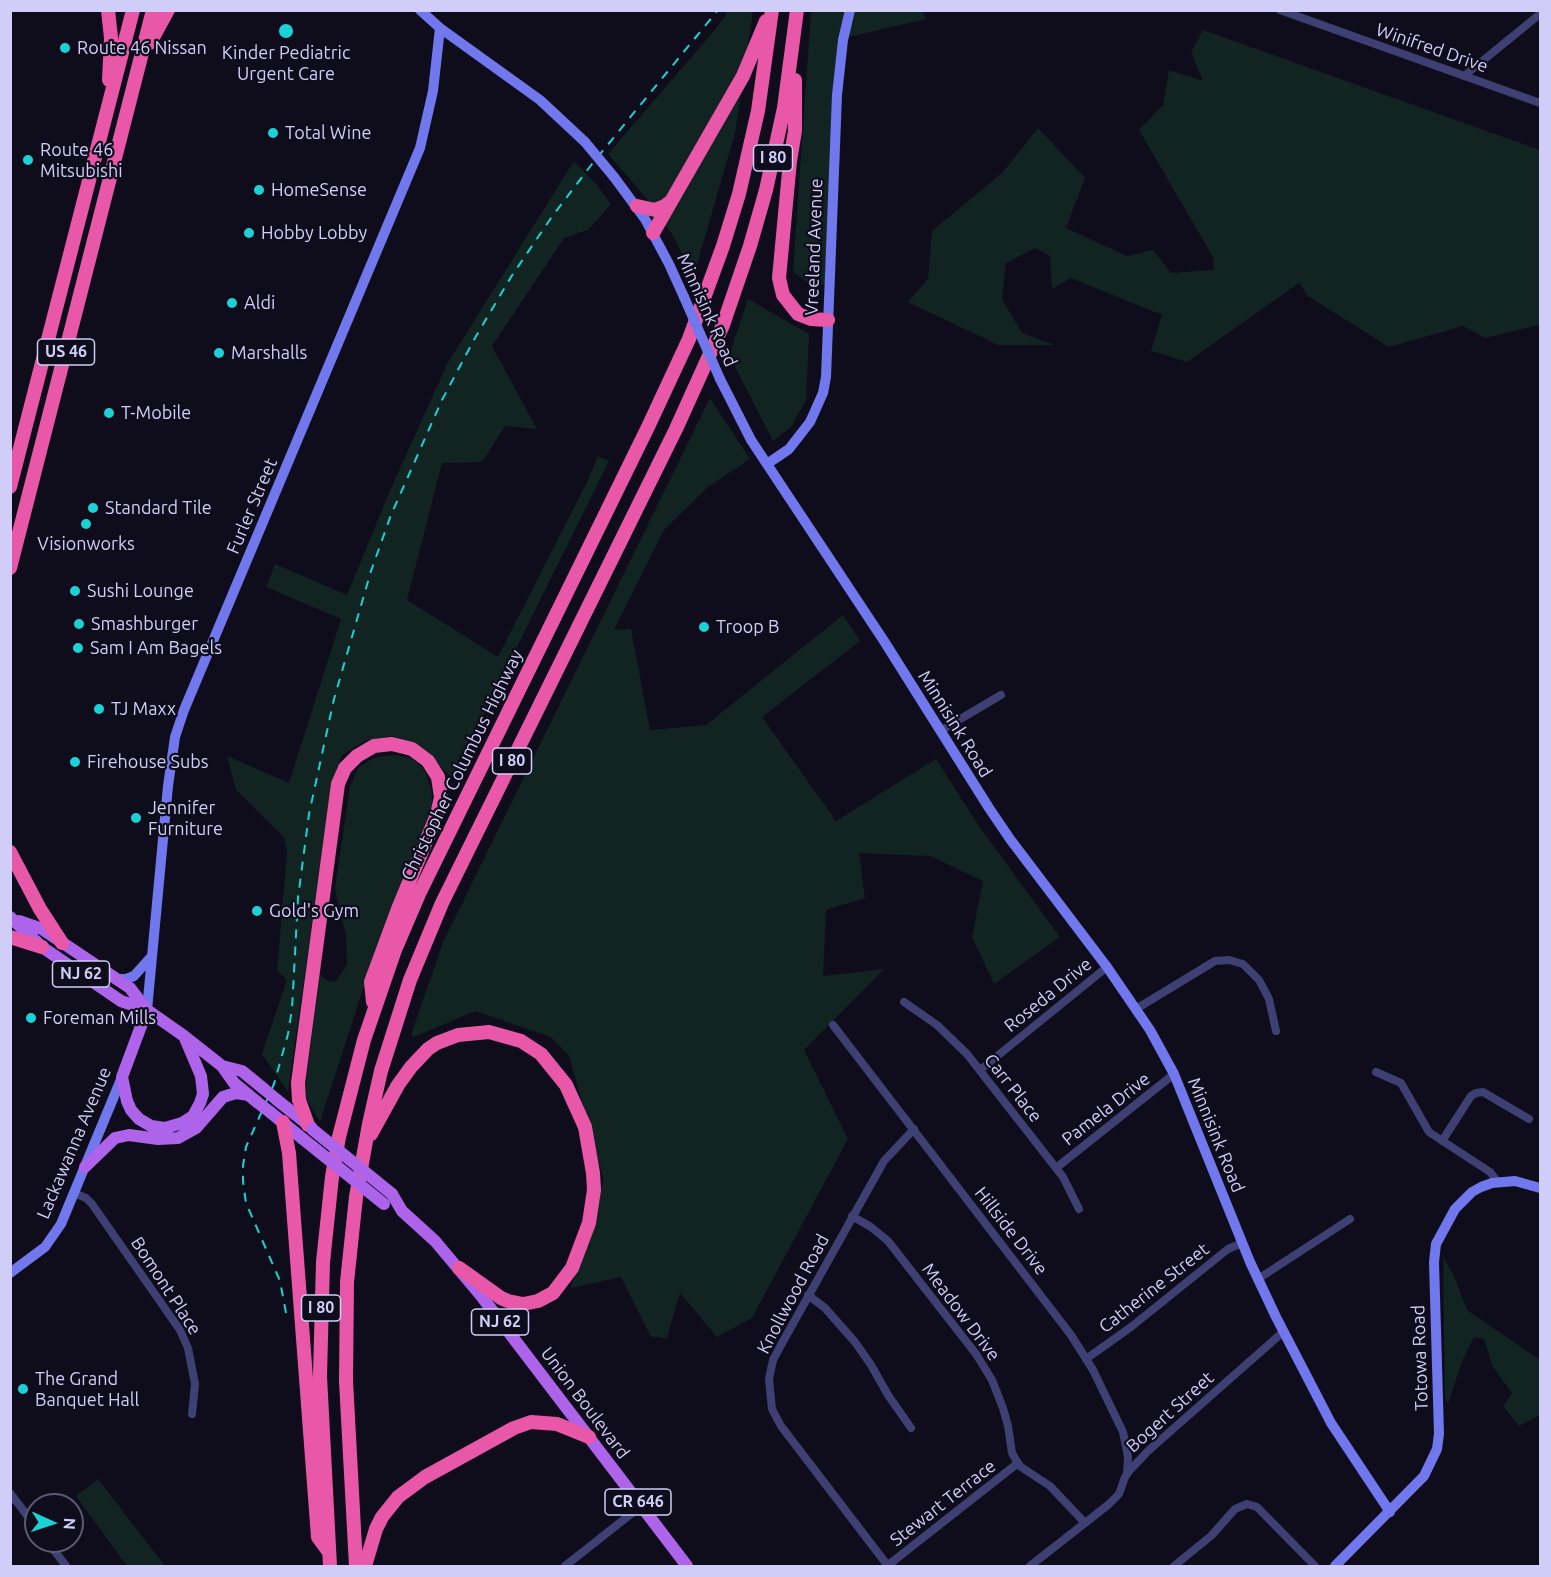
<!DOCTYPE html>
<html>
<head>
<meta charset="utf-8">
<style>
	body { margin:0 }
	#map { position:relative; width:1551px; height:1577px; overflow:hidden; background:#0f0d1b; font-family:Ubuntu,sans-serif }
	canvas { display:block }
	.frame { position:absolute; inset:0; border:12px solid #d0cef9; pointer-events:none }
	.north { position:absolute; left:24px; top:1493px; width:60px; height:60px; box-sizing:border-box; background:#0f0d1b; border:2px solid #5c5a74; border-radius:50%; rotate:93deg; font-size:16px; font-weight:700; line-height:24px; text-align:center; color:#d0cef9 }
	.north::after { content:''; display:block; margin:auto; width:21px; height:27px; background:#1cd1d6; clip-path:polygon(50% 0,100% 100%,50% 72%,0 100%) }
</style>
</head>
<body>
<div id="map">
<canvas width="1551" height="1577"></canvas>
<div class="frame"></div>
<div class="north">N</div>
</div>
<script>
const c = document.querySelector('canvas').getContext('2d');
c.lineJoin = 'round';
function fill(path, color) {
  c.fillStyle = color;
  c.fill(path, 'evenodd');
}
function toPath(rows) {
  const path = new Path2D();
  for (const r of rows) {
    path.moveTo(r[0], r[1]);
    for (let i = 2; i < r.length; i += 2) path.lineTo(r[i], r[i + 1]);
  }
  return path;
}
function trace(path, color, width, dash) {
  c.strokeStyle = color;
  c.lineWidth = width;
  c.lineCap = dash ? 'butt' : 'round';
  c.setLineDash(dash || []);
  c.stroke(path);
}
function drawText(font, color, halo, rows, align = 'center') {
  c.font = font + ' Ubuntu,sans-serif';
  c.lineWidth = 4.5;
  c.setLineDash([]);
  c.textBaseline = 'middle';
  c.strokeStyle = halo;
  c.fillStyle = color;
  for (const [text, x, y, turn = 0] of rows) {
    c.save();
    c.translate(x, y);
    c.rotate((+turn || 0) * Math.PI / 180);
    c.textAlign = isNaN(turn) ? turn : align;
    if (halo) c.strokeText(text, 0, 0);
    c.fillText(text, 0, 0);
    c.restore();
  }
}
const green = toPath([
	[726,11,753,11,735,133,694,275,670,231,647,199,608,154,714,31,726,15],
	[811,11,922,11,926,19,844,38,831,283,813,287,793,271],
	[1203,30,1540,150,1540,325,1485,338,1463,326,1389,347,1308,296,1299,283,1187,362,1151,351,1162,315,1071,278,1052,289,1050,256,1035,248,1006,263,1002,299,1022,333,1055,345,998,345,908,302,928,279,932,231,1002,173,1038,128,1085,178,1066,228,1127,256,1153,250,1171,273,1214,270,1213,257,1139,130,1163,105,1169,70,1203,81,1191,52],
	[574,161,596,184,611,204,588,230,564,238,492,346,537,429,505,426,482,462,442,463,407,600,498,657,587,482,598,456,609,461,452,778,418,745,394,736,367,740,342,755,332,782,288,1092,262,1054,287,980,277,971,287,851,284,837,236,790,227,756,289,783,341,619,266,587,275,564,347,595,389,493,447,364],
	[748,299,809,334,806,400,791,427,773,441,729,355],
	[710,398,750,459,709,486,664,530,614,630,631,629,650,730,706,725,843,615,860,641,762,717,836,821,936,759,981,829,1060,937,994,984,972,937,983,881,930,856,859,853,865,898,826,910,823,976,884,969,804,1050,848,1139,752,1318,717,1337,680,1293,667,1338,651,1337,621,1277,571,1288,604,1180,569,1056,551,1037,475,1011,414,1037,411,1035,443,942],
	[392,755,413,758,425,771,431,789,433,809,373,958,320,1122,307,1100,306,1082,320,975,326,980,335,982,347,965,346,935,335,888,350,786,359,767,373,758],
	[1443,1256,1454,1276,1467,1310,1540,1360,1540,1415,1519,1426,1503,1406,1512,1393,1493,1367,1484,1339,1474,1337,1461,1363,1449,1402,1445,1401],
	[98,1479,165,1566,127,1566,76,1496]
]);
const street = toPath([
	[1280,10,1540,103],
	[1464,76,1540,14],
	[940,731,1001,695],
	[904,1002,937,1025,967,1054,1063,1177,1079,1209],
	[1136,1009,1215,961,1229,960,1243,964,1259,980,1269,999,1276,1031],
	[833,1025,1071,1335,1093,1370,1123,1432,1128,1457,1127,1474],
	[980,1070,1107,967],
	[1376,1072,1401,1083,1429,1132,1490,1172,1498,1182],
	[1442,1141,1471,1096,1476,1093,1483,1092,1529,1119],
	[1056,1168,1174,1074],
	[74,1193,86,1198,92,1204,180,1330,188,1348,195,1384,192,1414],
	[852,1216,871,1227,888,1241,976,1354,992,1380,1003,1408,1008,1426,1012,1453,1016,1460,1021,1467,1050,1486,1085,1523],
	[1258,1279,1350,1219],
	[808,1295,825,1308,855,1342,871,1365,888,1395,911,1428],
	[1086,1359,1131,1327,1228,1249,1242,1243],
	[10,1493,36,1527],
	[47,1541,66,1566],
	[565,1566,641,1506],
	[887,1566,1018,1463],
	[888,1566,781,1426,772,1409,769,1379,773,1360,781,1345,884,1161,914,1129],
	[1030,1566,1108,1505,1119,1494,1125,1477,1130,1470,1148,1451,1283,1332],
	[1174,1566,1211,1536,1235,1509,1247,1504,1257,1507,1315,1566]
]);
const secondary = toPath([
	[420,10,440,28,540,100,585,142],
	[614,177,645,219,669,264,684,297],
	[720,379,751,440,884,641,989,808,1010,839,1107,967,1150,1030,1174,1074,1250,1262,1276,1317,1331,1423,1390,1512],
	[767,464,789,449,810,422,823,393,826,377,837,95,843,40,850,10],
	[115,979,126,979,134,976,152,956],
	[147,1010,168,786,175,737,184,710,420,148,433,91,440,28],
	[10,1273,45,1247,61,1224,122,1077],
	[1335,1566,1424,1476,1437,1449,1439,1434,1434,1262,1436,1244,1455,1209,1472,1192,1481,1187,1492,1183,1515,1181,1540,1188]
]);
const primary = toPath([
	[10,917,42,947,121,1001,147,1010,184,1036,222,1066,234,1083,257,1102],
	[19,921,42,929,130,988,146,1009],
	[147,1010,122,1077,127,1101,131,1110,139,1119,151,1126,165,1128,182,1123,193,1116,200,1103,203,1094,201,1076,184,1036],
	[222,1066,242,1071,264,1089],
	[277,1100,311,1127],
	[270,1112,303,1139],
	[85,1167,115,1138,129,1135,158,1139,178,1138,196,1128,223,1097,236,1093,249,1095],
	[392,1194,402,1211,435,1241,482,1297,687,1566]
]);
const highway = toPath([
	[108,10,111,38,109,80],
	[150,43,168,10],
	[795,80,795,131,790,161,779,278,783,295,798,314,811,319,828,320],
	[637,206,655,210,665,206,670,202],
	[653,233,743,76,766,21],
	[10,487,133,10],
	[10,568,153,10],
	[10,852,40,909,62,943],
	[10,937,42,947],
	[283,1122,289,1153,318,1537,329,1552],
	[308,1125,299,1100,298,1083,338,784,345,768,357,756,374,746,392,744,412,749,428,761,438,777,441,797,437,815,398,909,371,982,373,1002],
	[371,1134,398,1085,411,1067,428,1049,437,1043,458,1035,489,1032,521,1041,541,1054,566,1085,585,1127,593,1173,594,1190,589,1223,572,1268,553,1293,538,1301,523,1304,508,1301,501,1298,459,1268],
	[330,1566,320,1376,323,1262,332,1177,339,1137,364,1040,395,950,419,894,648,427,689,339,723,246,739,194,758,111,772,10],
	[356,1566,346,1381,347,1282,356,1197,369,1124,381,1071,410,980,442,903,676,429,723,325,750,246,766,190,784,108,797,10],
	[365,1566,376,1529,382,1517,398,1497,425,1477,514,1428,531,1422,557,1424,589,1437]
]);
const rail = toPath([
	[286,1313,280,1281,246,1203,243,1181,243,1166,246,1147,274,1084,288,1034,292,1009,298,898,309,814,334,699,371,571,391,515,442,400,475,338,511,277,551,218,592,164,718,10]
]);
const secondaryBridge = toPath([
	[585,142,614,177],
	[684,297,720,379]
]);
const primaryBridge = toPath([
	[264,1089,277,1100],
	[257,1102,270,1112],
	[312,1129,392,1194],
	[303,1139,384,1204]
]);
const markers = [
	[286,31,8,"#1cd1d6"],
	[65,48,6,"#1cd1d6"],
	[273,133,6,"#1cd1d6"],
	[28,160,6,"#1cd1d6"],
	[259,190,6,"#1cd1d6"],
	[249,233,6,"#1cd1d6"],
	[232,303,6,"#1cd1d6"],
	[219,353,6,"#1cd1d6"],
	[109,413,6,"#1cd1d6"],
	[93,508,6,"#1cd1d6"],
	[86,524,6,"#1cd1d6"],
	[75,591,6,"#1cd1d6"],
	[79,624,6,"#1cd1d6"],
	[704,627,6,"#1cd1d6"],
	[78,648,6,"#1cd1d6"],
	[99,709,6,"#1cd1d6"],
	[75,762,6,"#1cd1d6"],
	[136,818,6,"#1cd1d6"],
	[257,911,6,"#1cd1d6"],
	[31,1018,6,"#1cd1d6"],
	[23,1389,6,"#1cd1d6"]
];
const shields = [
	[773,158,39],
	[66,352,57],
	[512,761,39],
	[81,974,57],
	[321,1308,39],
	[500,1322,57],
	[638,1502,66]
];
const shieldNames = [
	["I 80",773,158],
	["US 46",66,352],
	["I 80",512,761],
	["NJ 62",81,974],
	["I 80",321,1308],
	["NJ 62",500,1322],
	["CR 646",638,1502]
];
const poiNames = [
	["Route 46 Nissan",77,48],
	["Kinder Pediatric",286,53,"center"],
	["Urgent Care",286,74,"center"],
	["Total Wine",285,133],
	["Route 46",40,150],
	["Mitsubishi",40,171],
	["HomeSense",271,190],
	["Hobby Lobby",261,233],
	["Aldi",244,303],
	["Marshalls",231,353],
	["T-Mobile",121,413],
	["Standard Tile",105,508],
	["Visionworks",86,544,"center"],
	["Sushi Lounge",87,591],
	["Smashburger",91,624],
	["Troop B",716,627],
	["Sam I Am Bagels",90,648],
	["TJ Maxx",111,709],
	["Firehouse Subs",87,762],
	["Jennifer",148,808],
	["Furniture",148,829],
	["Gold's Gym",269,911],
	["Foreman Mills",43,1018],
	["The Grand",35,1379],
	["Banquet Hall",35,1400]
];
const streetNames = [
	["Winifred Drive",1432,48,19],
	["Vreeland Avenue",814,247,-88],
	["Minnisink Road",707,310,66],
	["Furler Street",252,506,-67],
	["Minnisink Road",955,724,58],
	["Christopher Columbus Highway",462,765,-64],
	["Roseda Drive",1048,995,-39],
	["Carr Place",1013,1088,52],
	["Pamela Drive",1106,1109,-38],
	["Minnisink Road",1216,1135,68],
	["Lackawanna Avenue",74,1143,-67],
	["Hillside Drive",1011,1231,52],
	["Bomont Place",166,1286,57],
	["Catherine Street",1154,1288,-38],
	["Knollwood Road",793,1294,-62],
	["Meadow Drive",961,1312,53],
	["Totowa Road",1420,1358,-92],
	["Union Boulevard",585,1403,53],
	["Bogert Street",1170,1412,-42],
	["Stewart Terrace",943,1503,-38]
];
fill(green, '#112422');
trace(street, '#3e4074', 8);
trace(secondary, '#7177ec', 10);
trace(primary, '#ae63eb', 12);
trace(highway, '#e958a8', 14);
trace(rail, '#1cd1d6', 2, [9, 8]);
trace(secondaryBridge, '#7177ec', 10);
trace(primaryBridge, '#ae63eb', 12);
for (const [x, y, r, color] of markers) {
  const dot = new Path2D();
  dot.arc(x, y, r, 0, 2 * Math.PI);
  c.fillStyle = color;
  c.fill(dot);
  trace(dot, '#0f0d1b', 2);
}
for (const [x, y, w] of shields) {
  const box = new Path2D();
  box.roundRect(x - w / 2, y - 13, w, 26, 4.5);
  c.fillStyle = '#0f0d1b';
  c.fill(box);
  trace(box, '#d0cef9', 1.5);
}
drawText('bold 16px', '#d0cef9', null, shieldNames);
drawText('18px', '#d0cef9', '#0f0d1b', poiNames, 'left');
drawText('18px', '#d0cef9', '#0f0d1b', streetNames);
</script>
</body>
</html>
